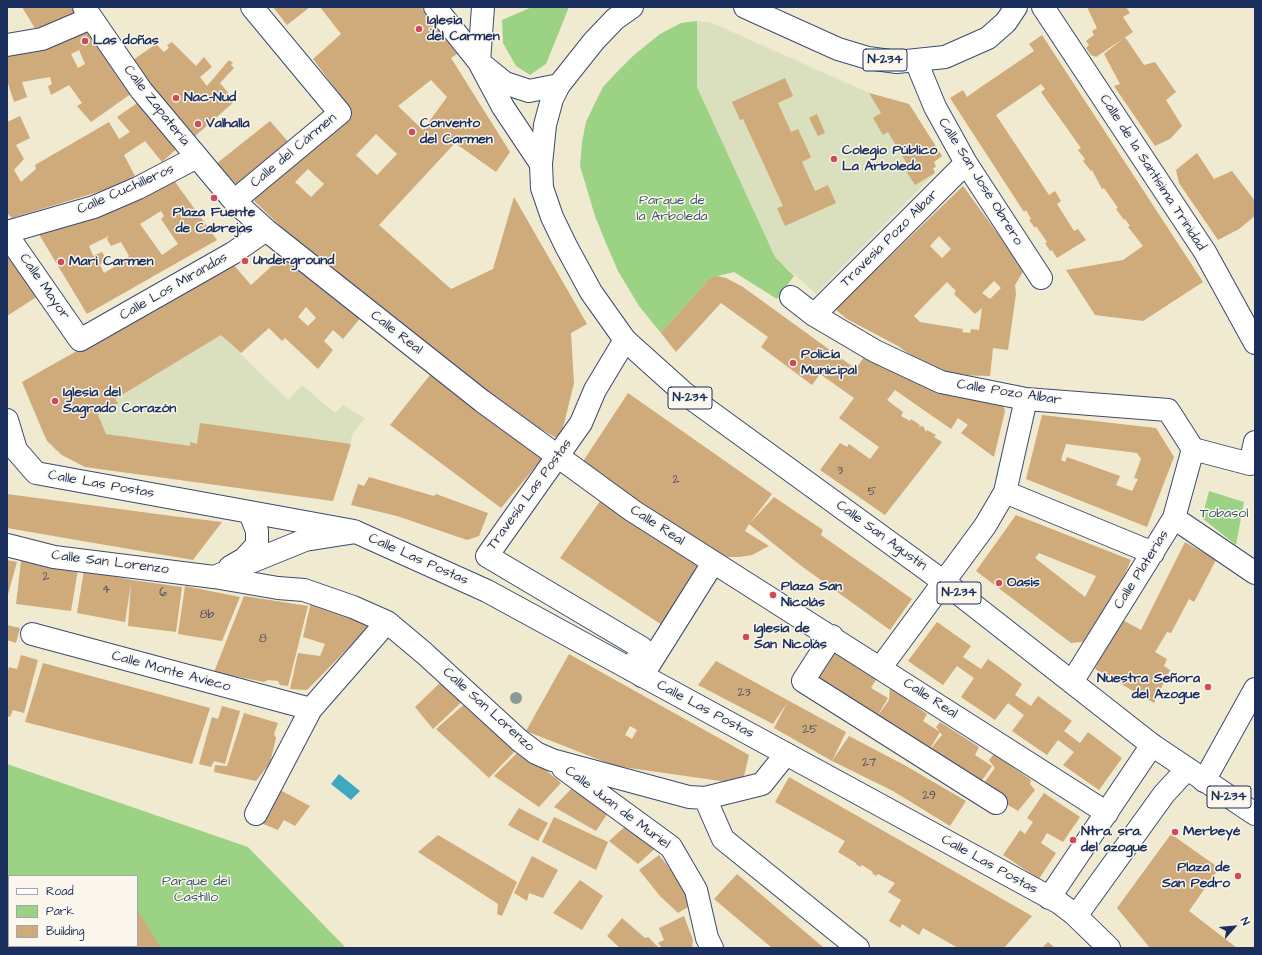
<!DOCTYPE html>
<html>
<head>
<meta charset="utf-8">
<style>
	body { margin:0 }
	#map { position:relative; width:1262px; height:955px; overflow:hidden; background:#f0ead1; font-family:"Architects Daughter",sans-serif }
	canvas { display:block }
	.frame { position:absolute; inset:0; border:8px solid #1b2f5e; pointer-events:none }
	.legend { position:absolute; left:8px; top:875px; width:130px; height:72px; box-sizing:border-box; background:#fbf7ec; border:1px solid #a1a7b3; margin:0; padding:5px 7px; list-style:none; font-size:12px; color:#1b2f5e }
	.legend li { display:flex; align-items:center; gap:8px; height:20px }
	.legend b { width:20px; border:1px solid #a1a7b3 }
	.north { position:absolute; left:1214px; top:907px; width:40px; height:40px; -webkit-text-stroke:3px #fbf7ec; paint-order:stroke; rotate:63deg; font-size:11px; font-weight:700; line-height:16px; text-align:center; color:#1b2f5e }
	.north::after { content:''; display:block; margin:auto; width:14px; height:18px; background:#1b2f5e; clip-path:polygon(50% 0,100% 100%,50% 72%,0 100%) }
</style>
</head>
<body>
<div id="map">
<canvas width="1262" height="955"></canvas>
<div class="frame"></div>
<ul class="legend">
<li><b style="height:5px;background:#fff"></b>Road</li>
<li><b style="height:11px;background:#9cd284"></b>Park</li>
<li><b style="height:11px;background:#cfaa7a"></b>Building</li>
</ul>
<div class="north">N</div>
</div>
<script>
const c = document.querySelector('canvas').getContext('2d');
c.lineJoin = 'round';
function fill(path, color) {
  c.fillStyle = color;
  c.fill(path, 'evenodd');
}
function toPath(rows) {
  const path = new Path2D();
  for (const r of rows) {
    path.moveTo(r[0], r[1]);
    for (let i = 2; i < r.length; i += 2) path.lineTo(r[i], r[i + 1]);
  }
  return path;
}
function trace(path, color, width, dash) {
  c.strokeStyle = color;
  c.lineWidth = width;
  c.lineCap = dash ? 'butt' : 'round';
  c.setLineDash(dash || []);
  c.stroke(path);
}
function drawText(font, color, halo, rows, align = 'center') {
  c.font = font + ' "Architects Daughter",sans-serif';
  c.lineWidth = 3;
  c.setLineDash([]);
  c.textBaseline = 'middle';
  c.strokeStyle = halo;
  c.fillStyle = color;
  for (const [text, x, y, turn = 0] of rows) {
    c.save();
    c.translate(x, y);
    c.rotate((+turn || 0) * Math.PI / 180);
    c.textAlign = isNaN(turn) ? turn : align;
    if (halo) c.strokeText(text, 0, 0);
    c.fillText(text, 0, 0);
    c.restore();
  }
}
const built = toPath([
	[697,21,712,23,869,93,909,104,942,156,934,162,936,167,933,168,935,173,816,294,775,257,697,87],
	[232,263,221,335,288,400,302,385,335,413,343,405,365,418,353,433,333,501,85,467,62,455,55,450,43,434,22,382]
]);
const green = toPath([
	[532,7,569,7,546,64,530,75,516,66,503,43,502,20],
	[697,21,697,87,775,257,794,276,777,299,734,272,710,278,661,333,639,306,618,271,605,241,595,216,580,166,582,142,586,122,595,103,603,87,615,74,634,55,660,34,681,23],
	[1209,491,1244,502,1236,545,1202,518],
	[7,764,248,847,346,948,7,948],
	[9,876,137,876,137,946,9,946]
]);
const water = toPath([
	[339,774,360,791,351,800,331,784]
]);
const building = toPath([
	[22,7,77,7,84,18,39,35],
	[273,7,310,7,287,25],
	[320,7,421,7,457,54,451,58,510,152,496,172,455,143,379,225,451,289,493,269,514,197,587,324,571,333,574,383,560,440,503,408,318,262,249,196,352,111,313,59,341,34],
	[431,80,447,97,423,130,398,106],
	[376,134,397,154,377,175,356,155],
	[308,169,324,184,311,197,295,182],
	[1087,7,1126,7,1130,13,1123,17,1133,32,1096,57,1091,55,1086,48,1089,45,1086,41,1094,35,1092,31,1097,28],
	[88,24,135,91,91,122,77,106,82,103,69,85,51,95,48,86,52,84,50,77,22,82,27,97,14,102,7,80,7,52],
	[79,50,85,64,78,68,71,54],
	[1042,35,1203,282,1143,321,1095,315,1066,270,1123,260,1143,246,1128,227,1130,226,1125,219,1124,220,1116,209,1118,208,1104,188,1102,189,1092,170,1091,171,1083,161,1085,159,1078,150,1081,148,1041,92,1045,89,1041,84,996,115,1049,195,1055,191,1061,201,1057,204,1074,231,1078,229,1086,240,1057,258,1052,250,1050,251,1045,243,1047,242,1036,226,1035,228,1029,220,1031,219,1026,210,1024,212,950,98,963,90,967,97,978,89,1034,51,1029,44],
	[1125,37,1144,65,1155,62,1176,92,1166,100,1182,126,1170,139,1155,146,1114,86,1120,84,1104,54],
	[172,42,196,66,204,57,212,67,200,77,207,86,229,60,233,63,231,65,234,68,220,83,235,101,193,138,130,62,156,44,164,52,169,48,167,45],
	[785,78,793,96,778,103,791,132,798,129,811,157,802,162,815,191,828,185,836,203,785,226,777,208,783,206,743,119,740,120,732,102],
	[869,93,909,104,942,156,934,162,936,167,933,168,935,173,915,185,906,171,910,169,888,132,883,135,873,118,881,113],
	[143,99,181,145,162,162,145,141,124,155,135,176,108,189,12,218,7,213,7,122,20,116,30,138,16,145,24,159,14,170,21,182,36,169,35,165,109,122,119,139,130,132,117,117],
	[817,114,825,133,818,136,809,118],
	[270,121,292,146,239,187,216,164],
	[1197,153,1214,179,1232,171,1255,201,1255,216,1239,229,1218,240,1179,183,1176,170],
	[173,179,217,240,87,314,37,231],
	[161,211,164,216,161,219,178,244,162,255,140,224],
	[109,236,107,239,111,246,121,242,129,256,120,262,121,263,104,273,100,265,105,257,102,252,93,256,89,246],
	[963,186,1024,270,1015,285,1016,294,1008,350,993,348,990,376,956,375,935,370,922,363,898,346,847,319,835,309],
	[939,236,951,249,942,258,930,246],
	[994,281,1001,288,990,299,982,293],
	[947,282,956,291,954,294,975,314,982,308,979,330,971,329,970,333,962,332,963,329,920,322,914,316],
	[287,252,320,288,322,285,362,316,343,339,333,330,324,341,333,350,318,369,285,338,282,341,269,328,241,353,221,335,115,399,118,403,98,415,106,434,190,446,190,442,197,444,200,423,351,444,333,501,85,467,62,455,47,441,22,382,232,263,251,285],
	[306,307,316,318,308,326,298,317],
	[7,256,38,296,7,316],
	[717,276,726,278,743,287,856,369,868,351,1003,405,1005,411,994,457,961,433,968,425,958,418,951,429,895,390,887,400,903,412,901,416,910,421,911,419,920,425,918,427,923,426,926,432,927,430,936,435,934,437,942,442,885,515,820,470,840,443,847,447,849,444,870,459,879,447,839,418,854,398,820,374,812,385,761,347,768,337,721,303,676,352,661,333,710,278],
	[434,370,546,454,501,508,390,425],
	[628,393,772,494,750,523,774,497,823,530,821,535,912,599,890,630,800,565,749,524,745,531,769,546,752,555,739,557,727,557,657,518,580,466],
	[1042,415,1156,428,1174,457,1147,527,1026,479],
	[1066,444,1137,453,1141,459,1134,478,1138,479,1132,491,1116,485,1120,476,1067,457,1065,462,1061,460],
	[369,477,434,496,436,494,488,513,479,536,467,540,397,516,351,505,358,484,364,486],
	[7,494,172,516,222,522,193,560,7,528],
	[603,497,707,563,665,627,560,558],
	[1016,515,1131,560,1110,608,1090,641,1071,643,976,571],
	[1039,553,1096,576,1085,597,1035,558],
	[1185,542,1216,560,1194,602,1189,599,1171,633,1167,632,1155,652,1167,659,1164,666,1170,670,1154,703,1095,669,1119,618,1141,630],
	[7,560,17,562,7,598],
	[21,561,78,570,71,611,16,604],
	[84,570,132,580,182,587,176,632,128,626,131,584,125,622,77,613],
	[185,586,240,597,222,641,178,634],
	[244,596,308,606,288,686,280,685,278,681,268,680,264,682,214,672],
	[311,602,364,619,368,628,307,690,290,689,298,653,320,656,325,644,303,637],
	[937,622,971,646,963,657,981,669,988,659,1022,684,1015,695,1031,706,1038,696,1072,721,1064,731,1080,743,1088,732,1122,758,1099,790,1063,765,1074,752,1058,740,1047,755,1012,731,1024,715,1008,703,995,720,961,697,974,678,957,666,943,685,908,661],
	[7,625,20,628,16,643,7,640],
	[835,649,877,678,871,688,888,698,876,718,889,700,890,687,927,714,923,721,940,732,928,752,942,735,936,727,940,722,979,747,975,755,992,766,979,785,810,677],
	[569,654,749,755,742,784,615,766,526,731],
	[630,726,637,730,632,739,625,735],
	[21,655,38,660,24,713,13,710,10,717,7,716,7,674,9,667,17,669],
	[716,661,846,732,832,761,774,728,787,703,773,724,698,685],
	[43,663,210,708,192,764,25,722],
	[447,676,466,698,433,729,415,707],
	[469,700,520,746,489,778,436,729],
	[222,706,240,711,225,764,214,761,211,767,199,764,212,717,218,719],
	[244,713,278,723,274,734,276,738,270,763,256,781,214,772,215,765,227,766],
	[849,736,906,766,966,801,950,826,893,791,832,761],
	[521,749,561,783,539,807,494,776],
	[994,754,1031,780,1030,784,1035,790,1018,811,980,788,995,768,989,760],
	[789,777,917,850,1032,916,1004,948,958,948,923,928,919,935,902,924,900,928,889,921,901,900,888,892,895,883,878,874,876,876,872,873,873,872,862,865,860,867,856,864,856,863,838,852,845,841,775,802],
	[572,788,612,807,596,831,554,807],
	[280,790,310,806,295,826,284,820,278,830,261,823],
	[1044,793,1080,817,1063,842,1047,833,1041,843,1056,853,1039,879,1003,855,1020,830,1025,834,1033,822,1027,818],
	[519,808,548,823,538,841,508,825],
	[554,817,608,842,596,870,542,842],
	[630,822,658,846,638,864,609,841],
	[1171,834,1219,868,1189,911,1237,948,1150,948,1117,908],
	[438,835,517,882,502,916,497,914,498,904,418,852],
	[659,855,684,886,690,906,678,913,660,896,639,870],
	[532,856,558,870,543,898,529,893,527,901,514,893],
	[737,874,824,948,772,948,714,899],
	[580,880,603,896,582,930,553,913],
	[138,911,161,948,125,948,124,946,137,946],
	[684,916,693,940,692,948,662,948,658,943,664,940,659,928],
	[622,918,645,938,648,937,659,948,620,948,607,936],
	[1048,942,1055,948,1042,948]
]);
const street = toPath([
	[84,7,141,90,234,201,266,230,482,401,633,511,1107,813],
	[435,7,479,62,503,107,541,164],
	[483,7,479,62,505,83,529,91,559,85],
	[1043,7,1205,252,1255,343],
	[7,45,42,39,91,18],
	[916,61,935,107,966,163,1041,278],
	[234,201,340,113,252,7],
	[7,232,94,207,138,188,197,157],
	[7,235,80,340,233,253,266,230],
	[791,297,814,315,875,351,941,382,1026,399,1168,410,1193,449,1250,464,1255,442],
	[814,315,966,163],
	[625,340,595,390,581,423,487,556,642,648,632,670],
	[7,420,16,450,36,473,354,531],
	[1005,492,1153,553],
	[1174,518,1255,573],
	[230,567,244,559,257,545,257,531,250,513],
	[214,577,278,588,304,590,353,607,387,622,424,653,519,740,536,753,552,760,689,797,705,798,762,784,786,754],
	[32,634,311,709],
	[832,636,803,681,996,803],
	[881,667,985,526,1005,492,1026,399],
	[642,676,713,563],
	[1072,682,1174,518,1193,449],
	[563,768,671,847,696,890,707,938,712,948],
	[1204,781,1255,689],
	[705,798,723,839,858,948],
	[256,814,311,709,387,622],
	[1074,914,1109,948]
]);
const secondary = toPath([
	[7,545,54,557,214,577,305,540,356,532,487,591,1058,902,1074,914,1081,909,1164,794,1187,769],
	[1049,898,1152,745]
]);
const primary = toPath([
	[632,7,615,19,594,41,559,85,552,99,545,125,541,164,542,188,552,217,566,246,591,292,625,340,684,393,944,582,1152,745,1255,814],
	[745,7,838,49,868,58,897,62,945,57,988,38,1006,22,1016,7]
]);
const trees = [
	[516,698]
];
const markers = [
	[419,29,4,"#d1495b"],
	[85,41,4,"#d1495b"],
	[176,98,4,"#d1495b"],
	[198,124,4,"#d1495b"],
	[412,132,4,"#d1495b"],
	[834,159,4,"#d1495b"],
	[214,198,4,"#d1495b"],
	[245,261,4,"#d1495b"],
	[61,262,4,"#d1495b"],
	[793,363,4,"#d1495b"],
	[55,401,4,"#d1495b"],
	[999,583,4,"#d1495b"],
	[773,595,4,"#d1495b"],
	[746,637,4,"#d1495b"],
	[1208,687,4,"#d1495b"],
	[1175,832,4,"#d1495b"],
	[1073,840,4,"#d1495b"],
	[1238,876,4,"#d1495b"]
];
const numberNames = [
	["3",840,471],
	["2",676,480],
	["5",872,492],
	["2",46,577],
	["4",106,590],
	["6",163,593],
	["8b",207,615],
	["8",263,639],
	["23",744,693],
	["25",810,730],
	["27",869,763],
	["29",929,796]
];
const shields = [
	[885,60,44],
	[690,398,44],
	[959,593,44],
	[1229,797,44]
];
const shieldNames = [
	["N-234",885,60],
	["N-234",690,398],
	["N-234",959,593],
	["N-234",1229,797]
];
const poiNames = [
	["Iglesia",427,21],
	["del Carmen",427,37],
	["Las doñas",93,41],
	["Nac-Nud",184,98],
	["Valhalla",206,124],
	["Convento",420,124],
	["del Carmen",420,140],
	["Colegio Público",842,151],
	["La Arboleda",842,167],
	["Plaza Fuente",214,213,"center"],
	["de Cabrejas",214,229,"center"],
	["Underground",253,261],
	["Mari Carmen",69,262],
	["Policía",801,355],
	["Municipal",801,371],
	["Iglesia del",63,393],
	["Sagrado Corazón",63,409],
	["Oasis",1007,583],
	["Plaza San",781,587],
	["Nicolás",781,603],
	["Iglesia de",754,629],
	["San Nicolás",754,645],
	["Nuestra Señora",1200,679,"right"],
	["del Azogue",1200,695,"right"],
	["Ntra. sra.",1081,832],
	["del azogue",1081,848],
	["Merbeyé",1183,832],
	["Plaza de",1230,868,"right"],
	["San Pedro",1230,884,"right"]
];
const streetNames = [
	["Calle Zapatería",156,106,52],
	["Calle del Cármen",294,151,-40],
	["Calle de la Santísima Trinidad",1152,173,57],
	["Calle San José Obrero",980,182,58],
	["Calle Cuchilleros",126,190,-24],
	["Travesía Pozo Albar",890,239,-45],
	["Calle Mayor",44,287,55],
	["Calle Los Mirandas",174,287,-30],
	["Calle Real",396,333,38],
	["Calle Pozo Albar",1009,393,9],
	["Calle Las Postas",101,485,10],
	["Travesía Las Postas",530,495,-54],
	["Calle Real",657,526,33],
	["Calle San Agustín",881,536,36],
	["Calle Las Postas",418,560,24],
	["Calle San Lorenzo",110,563,7],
	["Calle Platerías",1142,570,-58],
	["Calle Monte Avieco",171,672,15],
	["Calle Real",930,699,33],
	["Calle San Lorenzo",488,710,42],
	["Calle Las Postas",705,710,28],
	["Calle Juan de Muriel",617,808,37],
	["Calle Las Postas",989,865,29]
];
const parkNames = [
	["Parque de",672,201],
	["la Arboleda",672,217],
	["Tobasol",1224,514],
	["Parque del",196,882],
	["Castillo",196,898]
];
fill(built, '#dadfbd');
fill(green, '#9cd284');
fill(water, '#3faabf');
fill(building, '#cfaa7a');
trace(street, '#3b4b6f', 24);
trace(secondary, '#3b4b6f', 24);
trace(primary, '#3b4b6f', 24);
trace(street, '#fff', 22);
trace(secondary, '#fff', 22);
trace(primary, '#fff', 22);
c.fillStyle = '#8c9a97';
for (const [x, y] of trees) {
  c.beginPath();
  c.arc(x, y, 6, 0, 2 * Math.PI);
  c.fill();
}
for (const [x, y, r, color] of markers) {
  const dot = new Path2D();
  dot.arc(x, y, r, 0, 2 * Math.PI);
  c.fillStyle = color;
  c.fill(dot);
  trace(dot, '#fbf7ec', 1.5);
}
drawText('12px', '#484e65', null, numberNames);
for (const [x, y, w] of shields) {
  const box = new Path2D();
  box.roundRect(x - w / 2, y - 11, w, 22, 3);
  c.fillStyle = '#fbf7ec';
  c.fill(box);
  trace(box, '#1b2f5e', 1);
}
drawText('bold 13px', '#1b2f5e', null, shieldNames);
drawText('bold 14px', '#1b2f5e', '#fbf7ec', poiNames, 'left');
drawText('14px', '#1b2f5e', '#fbf7ec', streetNames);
drawText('14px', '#3b5868', '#fbf7ec', parkNames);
</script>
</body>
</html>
